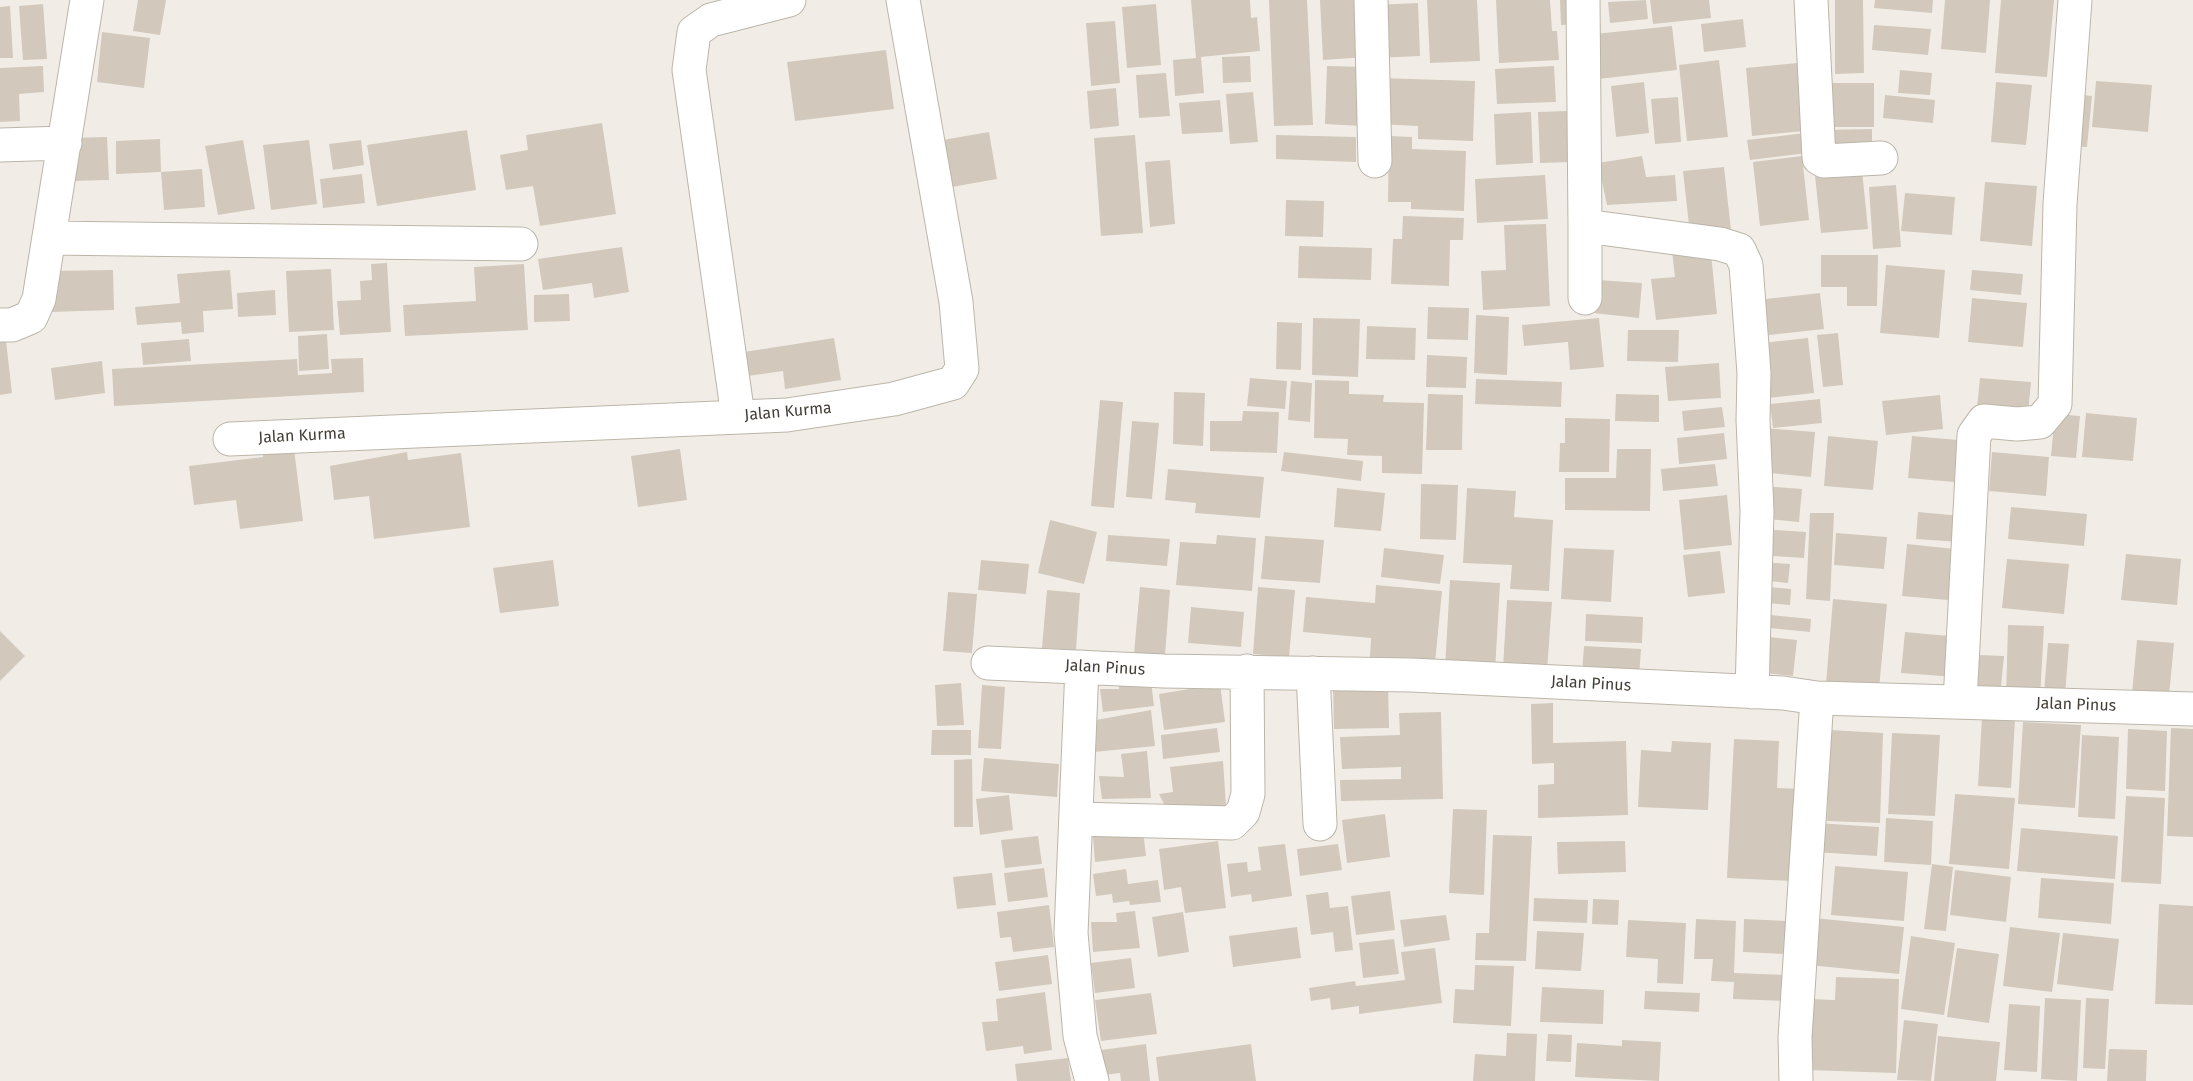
<!DOCTYPE html>
<html>
<head>
<meta charset="utf-8">
<style>
	body { margin:0 }
	canvas { display:block; background:#f1ede6 }
</style>
</head>
<body>
<canvas width="2193" height="1081"></canvas>
<script>
const c = document.querySelector('canvas').getContext('2d');
c.lineJoin = 'round';
function fill(path, color) {
  c.fillStyle = color;
  c.fill(path, 'evenodd');
}
function toPath(rows) {
  const path = new Path2D();
  for (const r of rows) {
    path.moveTo(r[0], r[1]);
    for (let i = 2; i < r.length; i += 2) path.lineTo(r[i], r[i + 1]);
  }
  return path;
}
function trace(path, color, width, dash) {
  c.strokeStyle = color;
  c.lineWidth = width;
  c.lineCap = dash ? 'butt' : 'round';
  c.setLineDash(dash || []);
  c.stroke(path);
}
function drawText(font, color, halo, rows, align = 'center') {
  c.font = font + ' "Fira Sans",sans-serif';
  c.lineWidth = 6;
  c.setLineDash([]);
  c.textBaseline = 'middle';
  c.strokeStyle = halo;
  c.fillStyle = color;
  for (const [text, x, y, turn = 0] of rows) {
    c.save();
    c.translate(x, y);
    c.rotate((+turn || 0) * Math.PI / 180);
    c.textAlign = isNaN(turn) ? turn : align;
    if (halo) c.strokeText(text, 0, 0);
    c.fillText(text, 0, 0);
    c.restore();
  }
}
const building = toPath([
	[138,0,166,0,160,35,133,31],
	[1191,0,1250,0,1251,18,1257,17,1260,51,1201,57,1204,93,1175,96,1173,60,1196,58],
	[1269,0,1307,0,1313,125,1274,126],
	[1320,0,1365,0,1367,57,1323,60],
	[1427,0,1477,0,1480,61,1430,63],
	[1496,0,1550,0,1552,31,1557,31,1559,60,1499,63],
	[1560,0,1576,0,1576,24,1561,25],
	[1646,0,1648,19,1610,23,1608,2],
	[1650,0,1709,0,1711,18,1653,24],
	[1835,0,1863,0,1864,73,1835,74],
	[1875,0,1933,0,1932,13,1874,8],
	[1945,0,1990,0,1986,53,1941,49],
	[2001,0,2054,0,2047,77,1995,73],
	[1418,3,1420,56,1377,58,1375,5],
	[43,4,47,59,23,60,19,6],
	[1156,4,1161,65,1127,68,1122,7],
	[10,6,13,58,0,58,0,7],
	[1743,19,1746,47,1704,52,1701,24],
	[1115,21,1120,83,1091,86,1086,23],
	[1874,25,1931,29,1928,55,1872,50],
	[1672,26,1677,70,1590,80,1585,35],
	[102,32,150,38,144,88,97,82],
	[886,50,894,109,795,121,787,62],
	[1250,56,1251,82,1223,83,1222,57],
	[1719,60,1728,137,1687,141,1679,65],
	[1808,62,1814,130,1752,136,1746,68],
	[43,66,44,92,19,94,20,121,0,122,0,68],
	[1327,66,1364,67,1362,126,1325,124],
	[1554,66,1556,102,1497,104,1495,69],
	[1900,70,1932,73,1930,95,1898,93],
	[1166,73,1170,116,1139,118,1136,75],
	[1380,78,1475,81,1473,141,1418,139,1418,126,1378,124],
	[2096,81,2152,85,2148,132,2092,127],
	[1644,82,1649,133,1616,137,1611,86],
	[1996,82,2032,85,2026,145,1991,142],
	[1823,83,1874,83,1874,127,1822,127],
	[1116,88,1119,126,1090,129,1087,91],
	[1253,92,1258,142,1230,144,1226,94],
	[2074,94,2092,96,2087,147,2069,146],
	[1885,95,1935,100,1933,123,1883,118],
	[1678,97,1681,142,1655,144,1651,99],
	[1220,100,1223,132,1182,134,1179,103],
	[1567,111,1570,162,1540,163,1538,112],
	[1531,112,1533,163,1496,165,1494,114],
	[602,123,616,214,540,226,533,186,506,190,500,155,528,150,526,135],
	[1872,129,1872,155,1822,156,1821,130],
	[467,130,476,190,377,206,367,145],
	[989,132,997,179,946,188,937,141],
	[1814,132,1816,152,1750,160,1747,140],
	[1135,135,1143,233,1101,236,1094,138],
	[1276,135,1356,137,1356,162,1276,159],
	[1389,136,1412,137,1412,149,1466,151,1464,211,1411,209,1411,202,1388,202],
	[107,137,109,180,71,181,70,138],
	[160,139,161,172,116,174,116,141],
	[243,140,255,209,218,215,205,146],
	[309,140,317,204,271,210,263,145],
	[361,140,364,165,333,170,329,144],
	[1642,156,1646,177,1675,175,1677,201,1607,205,1598,163],
	[1802,156,1809,220,1760,226,1753,162],
	[1170,160,1175,224,1150,227,1145,162],
	[1861,161,1868,229,1821,233,1814,166],
	[1724,167,1731,230,1690,234,1683,171],
	[202,169,205,207,164,210,161,172],
	[362,174,365,203,323,208,320,179],
	[1545,175,1548,219,1477,223,1475,179],
	[1985,182,2037,186,2032,246,1980,241],
	[1896,185,1901,247,1873,249,1869,187],
	[1905,193,1955,197,1952,235,1901,231],
	[1286,200,1324,201,1323,237,1285,236],
	[1403,216,1464,218,1463,240,1450,240,1449,286,1391,284,1393,239,1402,239],
	[1546,224,1550,306,1483,310,1481,271,1506,270,1504,225],
	[1299,246,1372,248,1371,280,1298,278],
	[622,247,629,292,594,298,592,283,543,290,538,259],
	[1672,251,1711,253,1717,314,1656,320,1651,279,1675,277],
	[1821,255,1878,255,1877,306,1847,306,1847,287,1821,287],
	[387,263,391,332,340,335,337,301,361,300,360,281,372,280,371,264],
	[524,264,528,330,405,336,403,305,476,301,474,267],
	[1886,265,1945,270,1939,338,1880,333],
	[331,269,334,330,289,332,286,271],
	[113,270,114,310,50,312,49,271],
	[230,270,233,309,203,311,204,332,182,334,181,322,137,325,135,307,180,303,177,274],
	[1972,270,2023,274,2021,295,1970,290],
	[1598,280,1642,283,1639,318,1593,313],
	[275,290,276,315,238,317,237,293],
	[1820,293,1824,329,1760,336,1757,300],
	[569,294,570,321,534,322,534,295],
	[1972,298,2027,303,2023,347,1968,342],
	[1428,307,1469,308,1468,340,1427,339],
	[1476,315,1509,317,1507,375,1474,373],
	[1313,318,1360,319,1358,377,1312,375],
	[1599,318,1604,367,1570,370,1568,342,1524,346,1522,325],
	[1277,322,1302,323,1301,370,1276,369],
	[1367,326,1416,328,1415,360,1366,359],
	[1628,330,1679,330,1678,362,1627,361],
	[1838,333,1843,385,1823,387,1817,335],
	[327,334,329,369,299,371,298,336],
	[834,338,841,380,785,389,783,371,748,376,744,352],
	[1808,338,1814,393,1768,398,1762,343],
	[189,339,191,361,143,365,141,343],
	[6,341,12,393,0,395,0,342],
	[1427,355,1467,357,1466,388,1426,387],
	[363,358,364,392,114,406,112,369,297,359,298,375,332,373,331,359],
	[102,361,105,393,55,400,51,368],
	[1719,363,1721,398,1668,401,1665,367],
	[1250,378,1287,381,1285,409,1247,406],
	[1980,378,2031,382,2028,413,1977,408],
	[1476,379,1562,382,1561,407,1475,404],
	[1315,380,1349,381,1349,394,1384,395,1383,402,1424,403,1422,474,1382,473,1382,456,1347,455,1348,439,1314,438],
	[1291,381,1312,383,1310,422,1288,420],
	[1174,392,1205,393,1203,446,1173,444],
	[1428,394,1463,395,1462,450,1426,450],
	[1616,394,1659,395,1659,422,1615,421],
	[1940,395,1943,429,1886,435,1882,401],
	[1820,399,1822,423,1773,428,1770,404],
	[1100,400,1123,402,1114,508,1091,506],
	[1722,407,1725,427,1684,431,1682,411],
	[1243,411,1279,412,1277,453,1210,451,1210,421,1242,421],
	[2086,413,2137,418,2133,461,2082,457],
	[2055,414,2080,416,2076,458,2051,456],
	[1565,418,1610,419,1609,472,1559,472,1560,443,1565,443],
	[1132,421,1159,423,1152,499,1126,497],
	[1763,428,1815,432,1811,477,1759,472],
	[1724,433,1727,459,1679,464,1677,438],
	[1828,436,1878,441,1873,490,1824,486],
	[1912,436,1958,440,1954,482,1908,478],
	[294,449,303,521,240,529,236,500,194,505,189,466,263,457,263,453],
	[680,449,687,500,638,507,631,456],
	[1617,449,1651,449,1650,511,1565,510,1565,478,1616,478],
	[407,452,408,460,461,453,470,527,374,539,369,496,334,500,330,466],
	[1284,452,1363,461,1361,481,1281,471],
	[1992,452,2049,457,2046,496,1989,491],
	[1715,464,1718,486,1663,491,1661,469],
	[1168,469,1264,477,1260,518,1195,513,1196,503,1165,500],
	[1421,484,1458,485,1456,540,1420,539],
	[1762,486,1802,489,1799,522,1758,518],
	[1337,488,1385,493,1381,531,1334,527],
	[1467,488,1516,491,1514,517,1553,520,1549,591,1510,589,1512,565,1463,563],
	[1727,495,1732,545,1684,550,1679,500],
	[2011,507,2087,514,2084,546,2008,539],
	[1918,512,1962,516,1960,542,1916,539],
	[1810,513,1834,513,1830,601,1806,599],
	[1050,520,1097,532,1084,584,1038,573],
	[1760,529,1806,532,1804,558,1757,555],
	[1836,533,1887,537,1884,569,1834,565],
	[1108,535,1170,539,1167,566,1106,561],
	[1217,535,1256,538,1252,591,1176,585,1180,542,1216,544],
	[1265,536,1324,540,1320,583,1261,579],
	[1907,544,1964,550,1959,601,1902,596],
	[1384,548,1444,555,1440,584,1381,577],
	[1564,548,1614,550,1611,602,1561,599],
	[1720,551,1725,593,1688,597,1683,555],
	[2126,554,2181,559,2177,605,2121,600],
	[2007,559,2069,564,2064,614,2002,608],
	[553,560,559,606,500,613,493,568],
	[981,560,1029,564,1026,594,978,590],
	[1762,562,1790,564,1788,583,1760,580],
	[1450,580,1500,583,1495,671,1445,668],
	[1376,585,1442,591,1435,663,1370,657,1371,638,1303,632,1306,597,1375,603],
	[1757,586,1791,589,1790,605,1755,602],
	[1140,587,1170,590,1165,655,1134,653],
	[1258,587,1295,590,1289,657,1253,654],
	[1047,590,1080,593,1076,650,1042,648],
	[948,592,977,594,972,653,943,651],
	[1833,599,1887,604,1879,689,1826,684],
	[1507,600,1552,602,1547,670,1503,668],
	[1191,607,1244,612,1241,647,1188,643],
	[1586,614,1643,617,1642,643,1585,641],
	[1760,614,1811,619,1810,632,1759,627],
	[2008,625,2044,626,2040,699,2006,698],
	[0,631,25,656,0,681],
	[1905,632,1960,637,1956,677,1901,673],
	[1759,636,1797,640,1793,676,1756,672],
	[2137,640,2174,643,2169,696,2132,693],
	[2048,643,2069,644,2065,695,2044,693],
	[1584,646,1641,649,1639,678,1582,674],
	[1979,655,2004,656,2000,697,1973,697],
	[1151,681,1154,706,1103,712,1100,689,1119,689,1119,684],
	[961,683,964,725,937,726,935,685],
	[1220,684,1225,722,1164,730,1159,694],
	[1388,684,1389,728,1334,729,1333,686],
	[982,685,1005,687,1001,749,978,748],
	[1553,703,1553,743,1626,741,1628,815,1538,818,1538,785,1554,784,1554,763,1532,764,1531,704],
	[1151,710,1155,746,1094,752,1096,720],
	[1441,712,1443,799,1341,801,1340,780,1401,779,1401,767,1342,769,1340,737,1400,735,1399,713],
	[1982,717,2015,720,2011,788,1978,786],
	[2023,722,2081,725,2075,808,2018,804],
	[1217,728,1220,752,1163,759,1161,735],
	[2171,728,2193,729,2193,837,2167,836],
	[2128,729,2167,731,2165,791,2126,789],
	[932,730,971,730,971,755,931,755],
	[1830,730,1883,733,1880,823,1827,821],
	[1892,733,1940,735,1935,816,1888,814],
	[2082,735,2119,737,2115,819,2078,817],
	[1734,739,1779,741,1777,788,1805,789,1792,881,1727,878],
	[1672,741,1711,743,1708,810,1638,807,1641,750,1671,752],
	[1147,751,1151,798,1102,799,1099,776,1124,777,1121,754],
	[984,758,1059,764,1057,797,981,791],
	[972,759,973,827,954,827,954,760],
	[1223,761,1226,806,1193,808,1164,804,1159,794,1173,792,1170,767],
	[1955,794,2015,798,2009,869,1949,864],
	[1009,795,1013,830,980,835,976,799],
	[2126,796,2165,798,2161,884,2121,882],
	[1453,809,1487,810,1484,895,1449,893],
	[1385,814,1390,857,1347,863,1342,820],
	[1886,818,1933,821,1931,865,1884,862],
	[1816,823,1879,827,1877,856,1814,852],
	[2021,828,2118,836,2115,879,2017,871],
	[1143,831,1146,856,1095,862,1093,837],
	[1493,835,1532,836,1526,961,1475,960,1476,933,1489,933],
	[1038,836,1042,864,1005,868,1001,840],
	[1218,841,1226,908,1185,913,1181,887,1164,890,1159,849],
	[1625,841,1626,872,1558,874,1557,842],
	[1285,844,1292,896,1252,902,1251,894,1231,897,1227,864,1247,862,1248,872,1261,870,1258,847],
	[1338,844,1342,870,1300,876,1297,849],
	[1932,864,1953,867,1946,931,1924,929],
	[1835,866,1908,872,1904,921,1831,915],
	[1044,868,1048,897,1008,902,1004,873],
	[1126,869,1128,884,1158,880,1161,902,1130,905,1129,901,1113,903,1112,894,1096,896,1093,874],
	[1955,870,2011,877,2006,922,1950,915],
	[992,873,996,905,957,909,953,877],
	[2041,878,2114,883,2111,924,2038,918],
	[1390,891,1395,930,1356,935,1351,896],
	[1328,892,1330,908,1348,906,1353,950,1335,952,1333,932,1311,935,1306,895],
	[1534,898,1588,900,1587,923,1533,921],
	[1593,899,1619,900,1618,925,1592,924],
	[2159,904,2193,906,2193,1005,2155,1004],
	[1049,905,1054,947,1013,952,1011,937,1000,938,997,912],
	[1135,911,1140,948,1093,952,1091,922,1117,922,1116,913],
	[1183,912,1189,952,1158,957,1152,917],
	[1446,915,1450,940,1404,947,1400,920],
	[1814,918,1904,927,1899,974,1809,965],
	[1696,919,1736,921,1734,973,1787,975,1786,1001,1733,999,1734,982,1711,981,1713,959,1694,959],
	[1744,919,1786,921,1784,954,1743,952],
	[1628,920,1686,923,1683,984,1657,983,1658,959,1626,957],
	[1297,927,1301,958,1233,967,1229,936],
	[2010,927,2060,933,2052,992,2003,986],
	[1537,931,1584,933,1581,971,1535,969],
	[2063,933,2119,939,2113,991,2057,984],
	[1911,936,1955,943,1944,1015,1901,1009],
	[1394,939,1399,974,1363,978,1359,943],
	[1435,948,1442,1003,1359,1014,1359,1006,1331,1010,1330,998,1311,1001,1309,988,1355,981,1356,986,1405,980,1401,952],
	[1957,948,1999,954,1989,1023,1947,1017],
	[1048,955,1052,984,999,991,995,962],
	[1131,958,1135,988,1095,993,1091,963],
	[1475,965,1514,966,1511,1026,1453,1023,1455,989,1474,990],
	[1836,977,1899,979,1896,1073,1807,1070,1809,999,1835,1000],
	[1542,987,1604,990,1603,1024,1540,1022],
	[1645,991,1700,993,1699,1012,1644,1009],
	[1045,992,1052,1050,1024,1054,1023,1046,986,1051,982,1022,998,1021,996,999],
	[1151,993,1157,1034,1101,1041,1095,1000],
	[2045,998,2081,1000,2077,1081,2041,1079],
	[2086,998,2109,999,2105,1069,2083,1068],
	[2009,1004,2040,1006,2037,1072,2004,1070],
	[1904,1020,1938,1024,1931,1081,1897,1080],
	[1507,1033,1537,1034,1535,1081,1473,1081,1475,1054,1506,1056],
	[1548,1034,1572,1035,1571,1062,1546,1061],
	[1938,1036,2000,1042,1996,1081,1934,1081],
	[1622,1040,1661,1042,1659,1081,1575,1077,1577,1043,1622,1046],
	[1146,1044,1150,1081,1121,1081,1120,1073,1104,1075,1101,1050],
	[1251,1044,1256,1081,1159,1081,1156,1057],
	[2109,1049,2147,1050,2146,1081,2107,1081],
	[1068,1058,1071,1081,1017,1081,1015,1064]
]);
const minor = toPath([
	[1371,0,1375,161],
	[1583,0,1585,226,1720,244,1739,250,1746,265,1754,373,1753,420,1757,511,1752,692],
	[1811,0,1819,158,1824,161,1881,158],
	[0,145,65,143],
	[49,238,521,244],
	[1585,298,1585,226],
	[0,325,12,325,31,317,39,299,87,0],
	[738,416,689,70,694,32,711,20,789,0],
	[230,439,787,415,894,399,953,383,962,369,956,302,903,0],
	[988,663,1164,671,1411,675,1783,693,1817,698,2193,709],
	[1082,667,1071,933,1080,1036,1092,1081],
	[1313,673,1320,824],
	[1960,702,1974,435,1984,421,2017,424,2040,422,2055,404,2060,204,2075,0],
	[1076,819,1232,823,1243,812,1248,794,1247,671],
	[1796,1081,1795,1037,1817,698]
]);
const streetNames = [
	["Jalan Kurma",788,412,-5],
	["Jalan Kurma",302,436,-3],
	["Jalan Pinus",1105,668,3],
	["Jalan Pinus",1591,684,3],
	["Jalan Pinus",2076,705,2]
];
fill(building, '#d2c9bc');
trace(minor, '#bcb5a9', 35);
trace(minor, '#fff', 33);
drawText('16px', '#433e36', '#fff', streetNames);
</script>
</body>
</html>
